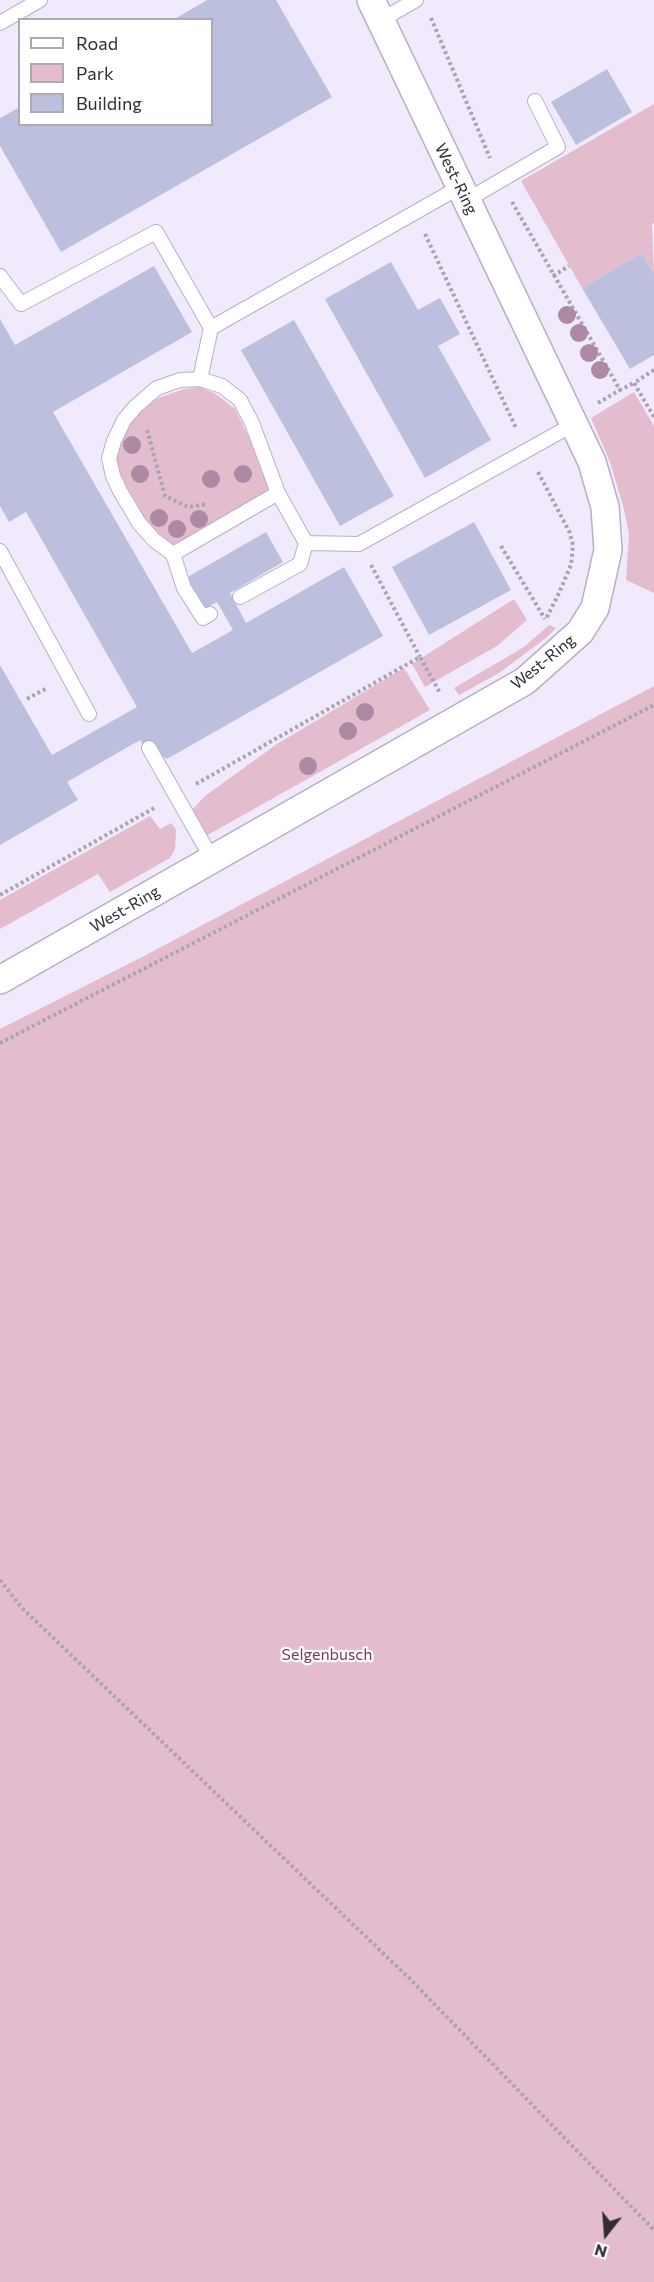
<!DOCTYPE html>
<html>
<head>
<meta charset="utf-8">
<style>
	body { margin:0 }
	#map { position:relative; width:654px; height:2282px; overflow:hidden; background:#f1eafc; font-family:Commissioner,sans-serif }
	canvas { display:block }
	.legend { position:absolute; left:18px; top:18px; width:195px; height:108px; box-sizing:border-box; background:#fff; border:2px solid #adabaf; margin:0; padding:8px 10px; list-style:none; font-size:18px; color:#312c38 }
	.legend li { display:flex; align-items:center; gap:12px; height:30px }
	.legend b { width:30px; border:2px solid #adabaf }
	.north { position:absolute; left:576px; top:2204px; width:60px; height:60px; -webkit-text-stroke:4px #fff; paint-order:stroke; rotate:197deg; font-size:16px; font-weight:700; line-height:24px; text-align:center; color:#312c38 }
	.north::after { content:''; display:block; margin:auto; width:21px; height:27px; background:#312c38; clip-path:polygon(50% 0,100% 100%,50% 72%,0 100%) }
</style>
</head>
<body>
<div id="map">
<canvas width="654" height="2282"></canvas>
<ul class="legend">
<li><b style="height:8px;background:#fff"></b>Road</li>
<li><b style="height:16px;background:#e3bcce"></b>Park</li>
<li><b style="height:16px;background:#bcc0de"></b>Building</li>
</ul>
<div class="north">N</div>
</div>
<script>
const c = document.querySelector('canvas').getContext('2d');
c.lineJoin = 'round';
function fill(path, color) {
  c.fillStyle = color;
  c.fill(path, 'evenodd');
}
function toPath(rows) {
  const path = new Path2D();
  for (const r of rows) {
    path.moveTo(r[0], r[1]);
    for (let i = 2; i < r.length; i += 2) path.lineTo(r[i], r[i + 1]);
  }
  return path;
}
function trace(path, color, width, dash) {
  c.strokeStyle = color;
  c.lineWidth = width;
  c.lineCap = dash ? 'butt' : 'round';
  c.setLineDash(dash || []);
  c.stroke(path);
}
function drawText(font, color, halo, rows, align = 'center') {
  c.font = font + ' Commissioner,sans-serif';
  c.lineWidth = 4.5;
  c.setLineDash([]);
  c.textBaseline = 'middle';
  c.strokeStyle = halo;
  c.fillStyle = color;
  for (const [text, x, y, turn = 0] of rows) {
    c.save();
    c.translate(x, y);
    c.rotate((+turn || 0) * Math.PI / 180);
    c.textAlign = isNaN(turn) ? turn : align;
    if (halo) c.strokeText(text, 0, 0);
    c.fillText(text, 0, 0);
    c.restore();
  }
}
const green = toPath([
	[654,104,654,223,652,224,654,274,642,253,582,288,521,181],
	[200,387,216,394,235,409,260,460,269,492,174,546,157,535,144,517,120,475,115,458,119,442,129,422,140,411,158,398,184,389],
	[634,392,654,426,654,593,626,580,629,534,624,509,610,462,591,418],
	[514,599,527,620,497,646,425,687,412,664],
	[549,625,556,628,546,638,499,673,459,695,454,688,524,647],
	[404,668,430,710,206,836,192,814,192,810,205,796,277,744],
	[654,686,654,2282,0,2282,0,1029,144,956],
	[150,816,160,829,171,823,176,829,175,849,170,858,110,892,98,874,0,929,0,900]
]);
const building = toPath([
	[207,0,276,0,332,97,61,252,0,146,0,118,20,107,20,124,212,124,212,20,173,20],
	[607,69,632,112,576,145,551,102],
	[642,253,654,274,654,355,630,369,582,288],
	[391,262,418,310,440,298,460,334,438,346,491,440,425,478,325,299],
	[154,266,192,332,53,412,192,653,233,630,217,602,204,609,186,578,266,532,283,562,230,593,246,623,344,567,383,636,167,759,149,748,146,750,140,740,67,782,78,800,0,845,0,665,52,755,137,707,26,512,9,522,0,506,0,319,15,345],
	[294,320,394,496,340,526,241,350],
	[474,522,511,590,429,635,392,567]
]);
const path = toPath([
	[431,18,490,158],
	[512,202,620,390,634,383],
	[425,234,516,428],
	[553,276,569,266],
	[654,370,634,383,654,417],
	[598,403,620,390],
	[147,430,165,496,188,507,207,504],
	[538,472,569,531,573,545,571,565,559,593,546,619],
	[501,546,545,619],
	[371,565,420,657],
	[27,699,47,688],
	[196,784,420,657,440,693],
	[0,895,156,807],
	[0,1043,654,705],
	[0,1580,22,1608,409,1978,654,2230]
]);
const lane = toPath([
	[381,20,416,0],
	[0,23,40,0],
	[467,200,558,147,535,101],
	[0,276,21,304,156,232,211,328,200,379],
	[211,328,460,187],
	[306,543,359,544,574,424],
	[0,551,89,714],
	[173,554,278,493],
	[210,614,203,618,184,588,173,554,154,540,139,523,120,491,113,476,109,458,114,441,124,420,136,406,157,388,180,380,200,379,222,386,240,400,252,423,278,493,306,543,300,564,240,597],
	[149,748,212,859]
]);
const street = toPath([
	[0,980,525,681,580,632,595,608,608,550,605,507,592,462,371,0]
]);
const trees = [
	[567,315],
	[579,333],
	[589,353],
	[600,370],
	[132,445],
	[140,474],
	[243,474],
	[211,479],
	[159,518],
	[199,519],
	[177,529],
	[365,712],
	[348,731],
	[308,766]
];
const streetNames = [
	["West-Ring",456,179,64],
	["West-Ring",543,662,-39],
	["West-Ring",125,909,-30]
];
const parkNames = [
	["Selgenbusch",327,1655]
];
fill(green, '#e3bcce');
fill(building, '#bcc0de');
trace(lane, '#b9aeca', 16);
trace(street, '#b9aeca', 30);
trace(path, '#a9a3b3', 4, [3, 3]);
trace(lane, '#fff', 14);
trace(street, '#fff', 27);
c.fillStyle = '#ae89a3';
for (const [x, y] of trees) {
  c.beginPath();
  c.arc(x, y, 9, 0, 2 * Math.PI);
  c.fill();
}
drawText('16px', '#312c38', '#fff', streetNames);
drawText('16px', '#77395a', '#fff', parkNames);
</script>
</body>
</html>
